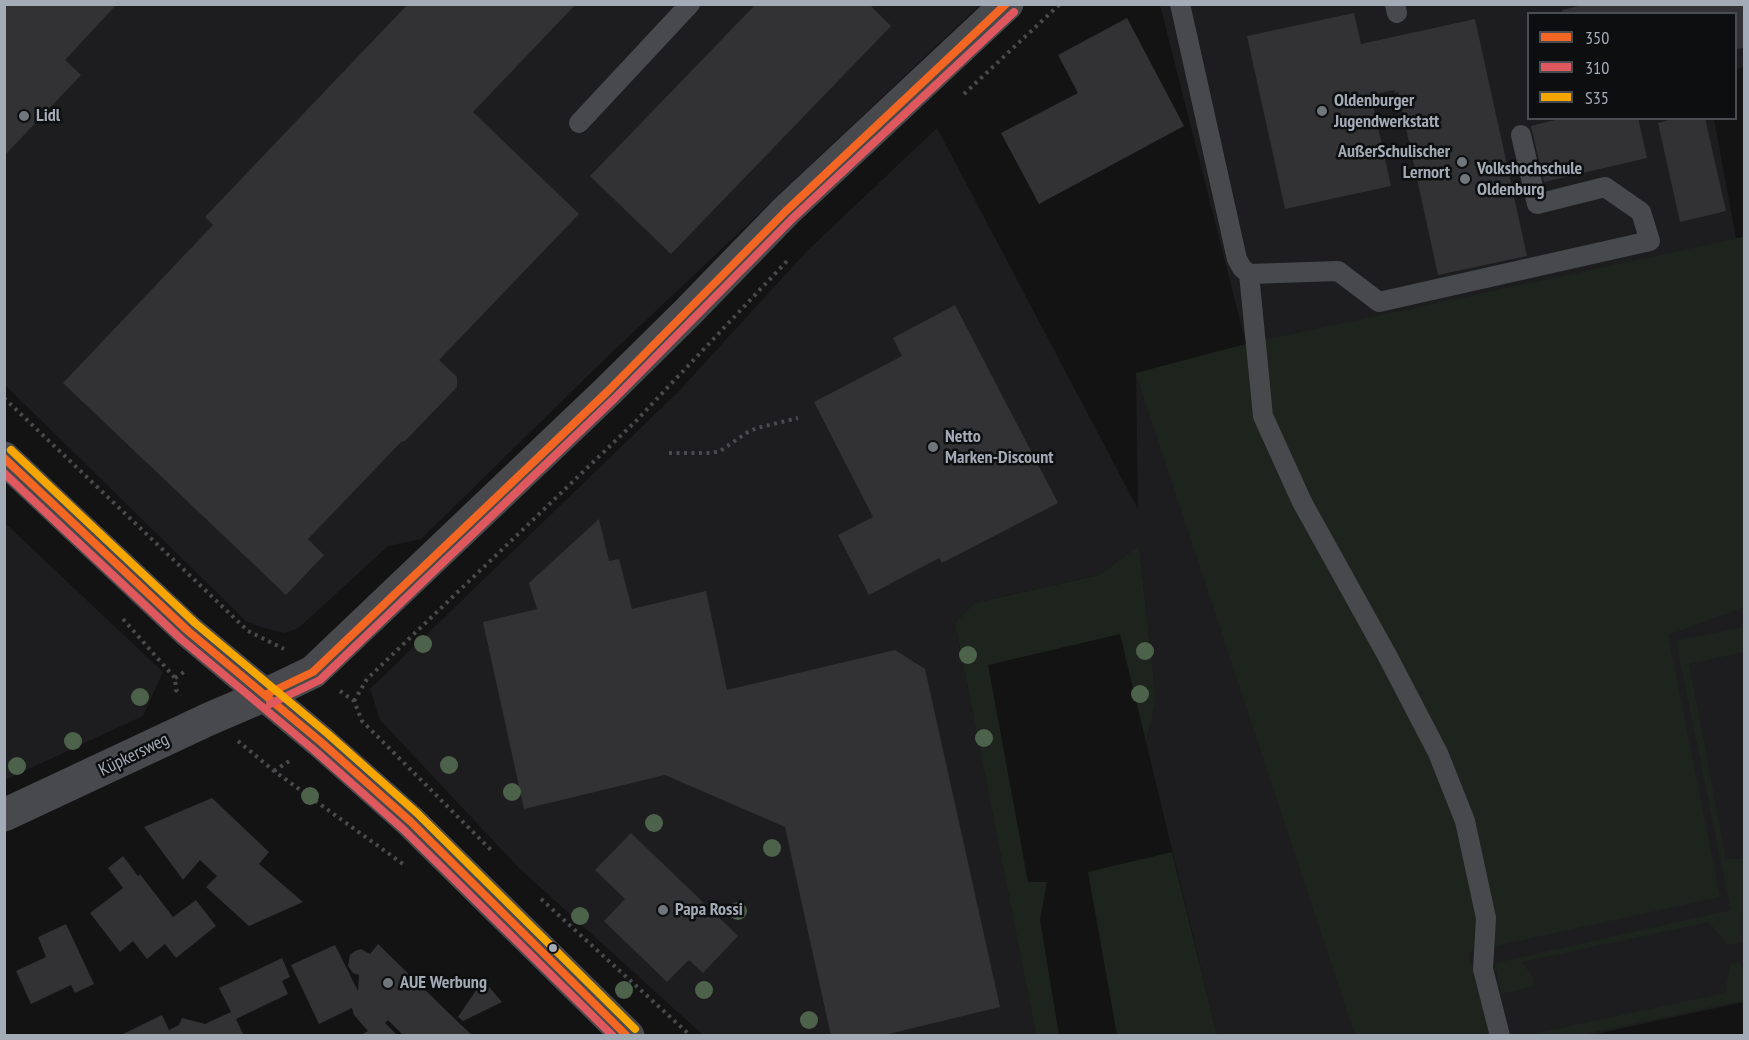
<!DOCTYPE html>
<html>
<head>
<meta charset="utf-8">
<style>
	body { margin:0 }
	#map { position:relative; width:1749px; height:1040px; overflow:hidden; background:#131313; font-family:"PT Sans Narrow",sans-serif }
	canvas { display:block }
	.frame { position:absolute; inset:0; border:6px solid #a3abb6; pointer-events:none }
	.legend { position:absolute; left:1527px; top:12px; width:210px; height:108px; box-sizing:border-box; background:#0d0e0f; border:2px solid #494d52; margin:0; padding:8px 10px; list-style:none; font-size:18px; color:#a3abb6 }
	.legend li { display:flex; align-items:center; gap:12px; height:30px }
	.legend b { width:30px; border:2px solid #494d52 }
</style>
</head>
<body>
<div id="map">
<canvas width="1749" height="1040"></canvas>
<div class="frame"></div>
<ul class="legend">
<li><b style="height:8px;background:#f26522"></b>350</li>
<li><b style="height:8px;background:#df585e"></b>310</li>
<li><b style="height:8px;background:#f7a600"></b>S35</li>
</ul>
</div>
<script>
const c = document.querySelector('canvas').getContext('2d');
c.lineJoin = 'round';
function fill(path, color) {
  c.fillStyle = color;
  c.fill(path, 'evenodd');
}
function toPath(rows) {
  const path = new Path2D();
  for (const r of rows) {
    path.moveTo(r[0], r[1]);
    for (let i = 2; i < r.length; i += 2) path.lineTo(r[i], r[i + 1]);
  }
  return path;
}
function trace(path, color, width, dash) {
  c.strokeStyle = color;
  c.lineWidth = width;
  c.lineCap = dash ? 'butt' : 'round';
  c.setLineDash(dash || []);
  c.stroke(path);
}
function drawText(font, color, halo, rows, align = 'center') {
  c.font = font + ' "PT Sans Narrow",sans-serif';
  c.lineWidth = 5;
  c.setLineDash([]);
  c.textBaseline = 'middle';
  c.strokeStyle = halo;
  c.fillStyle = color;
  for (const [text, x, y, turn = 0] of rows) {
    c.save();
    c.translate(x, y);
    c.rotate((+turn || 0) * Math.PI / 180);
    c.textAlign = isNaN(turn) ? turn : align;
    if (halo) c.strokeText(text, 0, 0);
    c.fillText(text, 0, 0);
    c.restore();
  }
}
const built = toPath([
	[4,5,980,5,606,358,421,539,388,546,302,625,296,629,285,633,261,627,246,621,5,385],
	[1160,5,1744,5,1744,67,1736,69,1736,14,1528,14,1528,118,1714,119,1736,238,1744,237,1744,1002,1591,1035,1217,1035,1146,742,1156,702,1139,547,1099,575,974,603,955,623,1036,1035,703,1035,519,868,380,720,370,689,679,391,807,251,937,128,1138,509,1136,373,1246,344],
	[5,523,163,672,143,716,5,780]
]);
const green = toPath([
	[1744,237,1744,607,1668,635,1720,897,1468,952,1492,1035,1355,1035,1136,373,1246,344],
	[1139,546,1156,702,1146,742,1120,634,988,665,1028,882,1047,882,1040,920,1059,1035,1036,1035,955,623,974,603,1099,575],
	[1744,627,1744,652,1689,664,1726,859,1743,859,1742,942,1727,945,1709,922,1522,962,1533,978,1535,986,1501,994,1495,963,1731,910,1676,641],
	[1172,852,1217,1035,1117,1035,1088,872],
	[1738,962,1742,965,1744,976,1744,1000,1580,1035,1528,1035,1725,993,1730,964]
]);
const building = toPath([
	[4,4,117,4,65,60,81,75,4,156],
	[408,4,576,4,473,112,579,214,439,360,457,377,457,387,405,441,401,442,308,539,324,555,286,595,63,383,213,225,205,217],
	[756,4,869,4,891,26,671,254,590,176],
	[1587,4,1744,4,1744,48,1736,49,1736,14,1562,14,1562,10],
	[1354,13,1361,44,1475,19,1527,256,1438,275,1398,92,1395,93,1394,90,1371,95,1391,186,1285,209,1247,36],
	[1127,18,1184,126,1039,204,1001,133,1078,93,1058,55],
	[1563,118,1638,118,1647,158,1544,182,1531,126],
	[1676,118,1705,118,1726,211,1680,222,1658,123],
	[955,305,1058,503,942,563,939,558,869,595,838,535,873,517,814,402,902,356,893,338],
	[599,519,609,561,619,559,632,609,706,591,727,690,895,650,925,669,1000,1007,880,1036,831,1036,785,827,665,775,524,809,483,622,537,609,529,583],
	[212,798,269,852,259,864,303,902,249,926,206,887,217,876,200,860,183,880,144,827],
	[631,833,738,936,703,973,689,960,667,982,604,921,625,899,595,870],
	[123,856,138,876,140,874,173,917,196,900,216,926,176,958,165,944,147,959,133,941,120,952,90,913,123,888,108,868],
	[66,924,94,984,75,993,71,985,31,1004,16,971,46,957,38,937],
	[378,944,458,1022,473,1036,404,1036,388,1020,385,1023,398,1036,359,1036,368,1031,354,1015,352,1008,319,1024,291,965,335,945,358,991,359,975,353,973,348,966,350,955,355,951,361,949,370,954],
	[282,958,290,977,282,981,288,994,236,1019,244,1036,119,1036,162,1015,169,1030,179,1025,182,1018,205,1024,231,1012,219,988],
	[483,980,502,1002,463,1021,458,1017]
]);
const path = toPath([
	[964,94,1060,4],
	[4,398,248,631,284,649],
	[669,453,711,453,720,451,748,432,757,428,798,418],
	[123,619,175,678,176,690,181,695],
	[175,678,187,670],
	[340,691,354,701,362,721,493,852],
	[354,701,367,679,635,422,788,260],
	[238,741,274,771,403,864],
	[274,771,291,760],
	[541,899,691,1036]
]);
const service = toPath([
	[1180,4,1237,259,1242,268,1249,274,1338,271,1379,302,1650,241,1641,212,1605,187,1537,204,1521,135],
	[1395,4,1397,13],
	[579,123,690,4],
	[1249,274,1263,416,1302,502,1388,657,1438,753,1465,821,1486,918,1483,969,1500,1036]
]);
const minor = toPath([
	[4,815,209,719,265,695]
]);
const tertiary = toPath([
	[4,458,188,631,321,742,410,821,628,1036],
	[265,695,313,672,607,392,688,312,786,211,1007,4]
]);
const bus1 = toPath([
	[4,458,188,631,321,742,410,821,627,1036],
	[265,695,313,672,607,392,786,211,1006,4]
]);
const bus2 = toPath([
	[4,473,181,639,314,750,403,829,613,1036],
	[270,704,320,680,614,399,793,218,1014,12]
]);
const bus3 = toPath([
	[11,450,195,623,328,734,417,813,635,1029]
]);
const trees = [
	[423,644],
	[1145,651],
	[968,655],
	[1140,694],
	[140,697],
	[984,738],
	[73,741],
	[449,765],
	[17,766],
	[512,792],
	[310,796],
	[654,823],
	[772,848],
	[738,911],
	[580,916],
	[624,990],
	[704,990],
	[809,1020]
];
const markers = [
	[1322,111,6,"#71767d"],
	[24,116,6,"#71767d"],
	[1462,162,6,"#71767d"],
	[1465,179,6,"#71767d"],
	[933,447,6,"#71767d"],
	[663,910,6,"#71767d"],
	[553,948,5,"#a3abb6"],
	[388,983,6,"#71767d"]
];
const poiNames = [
	["Oldenburger",1334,101],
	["Jugendwerkstatt",1334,122],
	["Lidl",36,116],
	["AußerSchulischer",1450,152,"right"],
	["Lernort",1450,173,"right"],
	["Volkshochschule",1477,169],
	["Oldenburg",1477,190],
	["Netto",945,437],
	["Marken-Discount",945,458],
	["Papa Rossi",675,910],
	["AUE Werbung",400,983]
];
const streetNames = [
	["Küpkersweg",134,755,-26]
];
fill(built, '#1d1d1f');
fill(green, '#1d241d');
fill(building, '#323234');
trace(path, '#494a4e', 4, [3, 4.5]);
trace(service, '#47494c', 20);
trace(minor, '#47494c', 33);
trace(tertiary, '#47494c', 33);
trace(bus1, '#f26522', 8);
trace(bus2, '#df585e', 8);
trace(bus3, '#f7a600', 8);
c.fillStyle = '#4d624b';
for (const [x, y] of trees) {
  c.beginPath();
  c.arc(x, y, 9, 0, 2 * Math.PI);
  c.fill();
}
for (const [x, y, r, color] of markers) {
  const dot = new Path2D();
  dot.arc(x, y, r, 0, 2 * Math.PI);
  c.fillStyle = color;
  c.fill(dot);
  trace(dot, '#0d0e0f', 2);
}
drawText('bold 18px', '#a3abb6', '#0d0e0f', poiNames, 'left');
drawText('18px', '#a3abb6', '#0d0e0f', streetNames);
</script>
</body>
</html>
